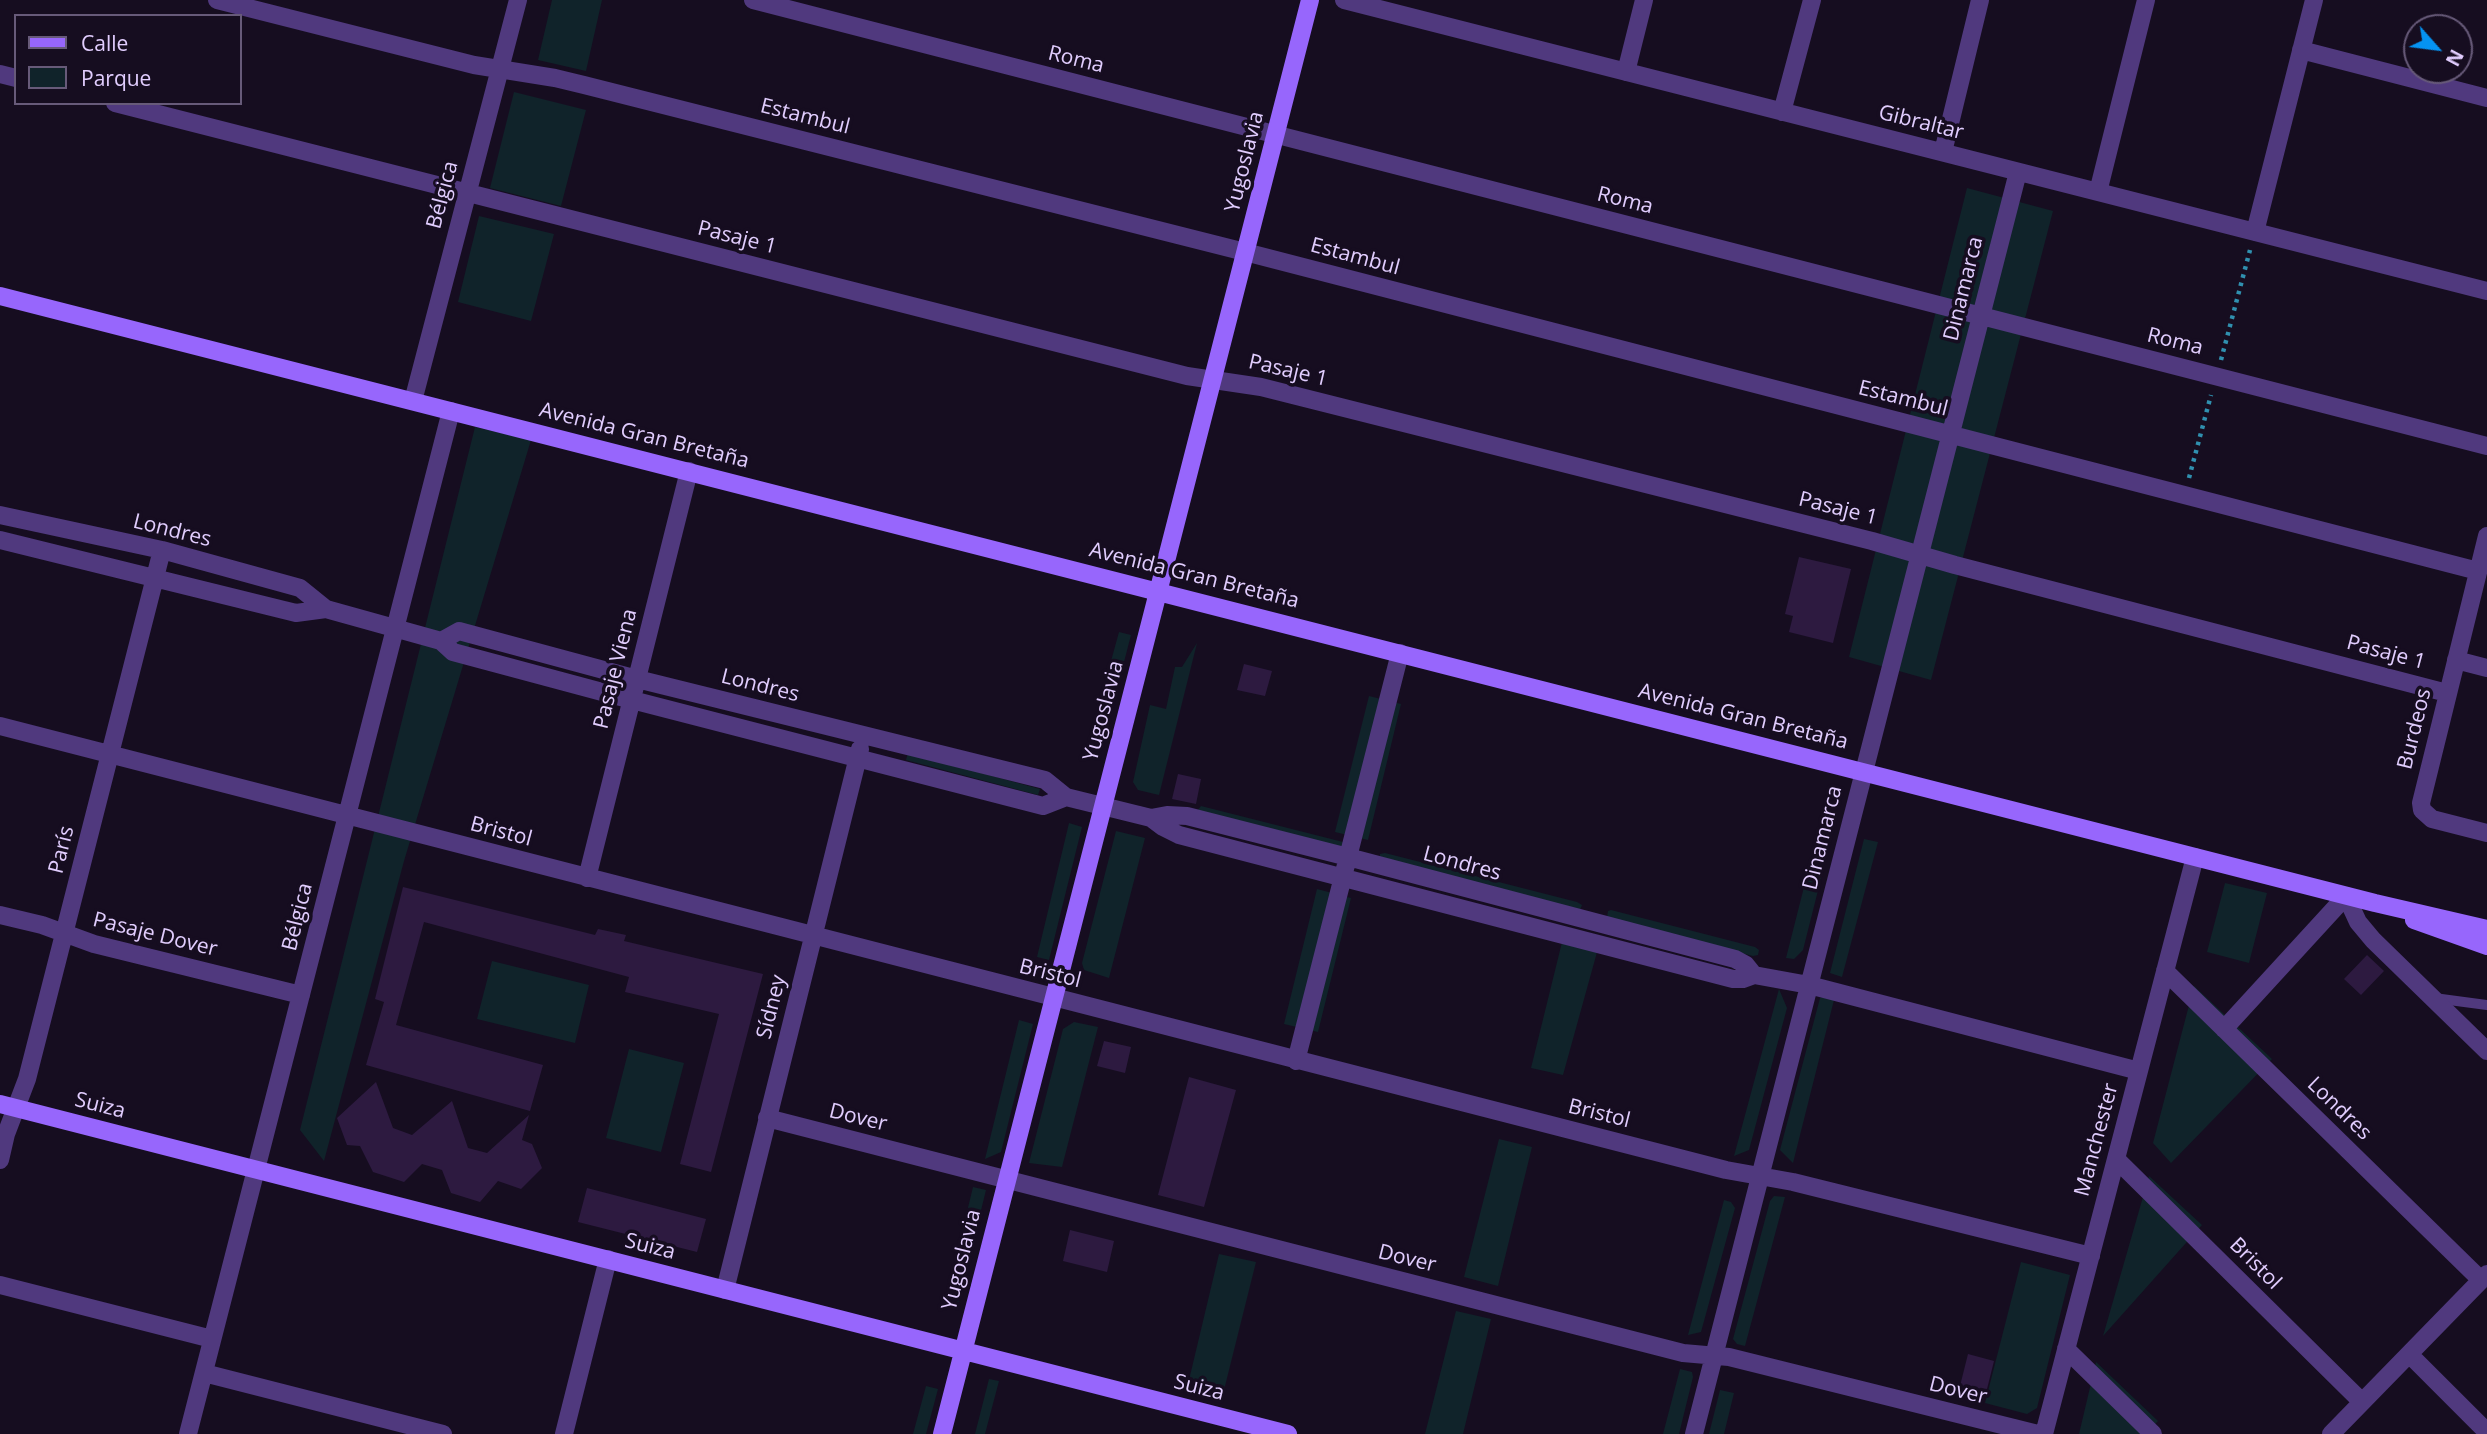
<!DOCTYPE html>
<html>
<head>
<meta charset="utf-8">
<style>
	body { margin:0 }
	#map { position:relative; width:2487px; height:1434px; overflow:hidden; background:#160d20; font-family:"Open Sans",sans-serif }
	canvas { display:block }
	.legend { position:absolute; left:14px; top:14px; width:228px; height:91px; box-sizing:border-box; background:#160d20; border:2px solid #675a79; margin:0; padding:9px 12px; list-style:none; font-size:21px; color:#e1cdfe }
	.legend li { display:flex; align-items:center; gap:14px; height:35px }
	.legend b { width:35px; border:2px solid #675a79 }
	.north { position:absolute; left:2403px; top:14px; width:70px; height:70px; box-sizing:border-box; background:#160d20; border:2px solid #675a79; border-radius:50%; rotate:118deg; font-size:19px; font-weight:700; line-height:28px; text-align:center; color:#e1cdfe }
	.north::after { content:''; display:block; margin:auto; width:24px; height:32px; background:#0593f2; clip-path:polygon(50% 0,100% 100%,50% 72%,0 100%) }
</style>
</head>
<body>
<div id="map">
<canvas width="2487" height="1434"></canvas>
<ul class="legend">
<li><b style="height:9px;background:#9766fc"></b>Calle</li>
<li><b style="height:19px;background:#10232a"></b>Parque</li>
</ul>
<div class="north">N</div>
</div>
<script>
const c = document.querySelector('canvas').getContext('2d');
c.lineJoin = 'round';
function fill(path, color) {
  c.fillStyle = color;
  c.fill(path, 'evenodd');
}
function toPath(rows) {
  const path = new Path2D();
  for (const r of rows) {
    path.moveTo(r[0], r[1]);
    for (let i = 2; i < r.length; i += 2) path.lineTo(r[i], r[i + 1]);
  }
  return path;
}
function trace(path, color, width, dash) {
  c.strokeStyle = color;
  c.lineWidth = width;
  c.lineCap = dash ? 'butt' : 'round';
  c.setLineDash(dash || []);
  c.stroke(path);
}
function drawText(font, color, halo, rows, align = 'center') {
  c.font = font + ' "Open Sans",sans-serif';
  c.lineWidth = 7;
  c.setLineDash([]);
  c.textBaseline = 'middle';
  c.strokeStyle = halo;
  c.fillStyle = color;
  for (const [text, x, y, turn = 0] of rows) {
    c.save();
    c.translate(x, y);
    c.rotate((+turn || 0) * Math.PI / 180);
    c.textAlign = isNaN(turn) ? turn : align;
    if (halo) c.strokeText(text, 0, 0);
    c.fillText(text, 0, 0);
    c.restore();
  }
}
const green = toPath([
	[552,0,602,0,586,71,538,60],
	[514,92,586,110,561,206,490,188],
	[1967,188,2053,211,1931,680,1849,657],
	[479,216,554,234,531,321,458,302],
	[475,427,531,440,404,861,324,1161,300,1130],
	[1119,632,1131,635,1110,716,1097,712],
	[1197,643,1159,795,1138,790,1133,782,1150,705,1166,709,1175,667,1182,667],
	[1369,696,1401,704,1368,840,1335,832],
	[908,753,1040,789,1038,795,906,760],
	[1201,806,1347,843,1352,852,1196,812],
	[1822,816,1836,819,1803,950,1794,959,1786,958],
	[1069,823,1082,827,1049,960,1037,957],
	[1116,831,1145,838,1109,978,1084,970,1082,963],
	[1864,839,1878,842,1842,977,1830,973],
	[1385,853,1577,902,1582,905,1580,910,1379,861,1380,854],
	[2225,883,2267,893,2249,963,2207,952],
	[1317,889,1351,898,1318,1032,1284,1024],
	[1611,910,1755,947,1759,950,1758,955,1753,956,1610,920,1607,917,1608,911],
	[1564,934,1599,945,1563,1075,1531,1068],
	[492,961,589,985,575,1043,477,1019],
	[2194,986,2272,1059,2171,1163,2153,1143],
	[1779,989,1787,1008,1749,1150,1734,1156],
	[1836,992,1793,1163,1780,1150,1820,998],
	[1019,1020,1033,1024,1001,1152,985,1159],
	[1074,1022,1098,1027,1062,1167,1029,1163,1063,1029],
	[629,1049,684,1063,661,1152,606,1138],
	[1499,1139,1532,1147,1498,1286,1464,1277],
	[2149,1176,2202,1225,2103,1336],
	[973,1187,986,1190,957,1309,944,1307],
	[1774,1196,1785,1197,1745,1346,1737,1344,1733,1339,1770,1201],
	[1724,1200,1731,1202,1735,1208,1701,1332,1688,1335],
	[1219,1254,1256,1262,1224,1390,1189,1380],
	[2021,1262,2070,1275,2037,1408,2027,1414,1985,1403],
	[1456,1311,1491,1319,1463,1434,1425,1434],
	[2096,1362,2158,1421,2146,1434,2079,1434],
	[1680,1369,1692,1372,1693,1377,1679,1434,1663,1434],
	[989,1379,999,1381,985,1434,975,1434],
	[926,1386,938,1389,926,1434,913,1434],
	[1720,1390,1734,1393,1724,1434,1709,1434]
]);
const building = toPath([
	[1799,557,1851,569,1833,643,1789,632,1793,616,1785,614],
	[1244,664,1272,671,1265,696,1237,690],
	[1178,774,1201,779,1196,804,1172,799],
	[403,887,595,935,598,929,626,935,624,941,763,974,711,1172,680,1164,719,1014,625,992,629,977,424,922,396,1025,543,1065,530,1111,366,1065,384,1002,375,999],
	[2367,955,2384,971,2361,995,2344,979],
	[1104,1041,1131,1047,1125,1073,1097,1066],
	[1189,1077,1236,1090,1204,1207,1158,1195],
	[376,1082,393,1128,412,1135,452,1101,468,1148,487,1153,529,1115,522,1140,532,1144,542,1168,521,1189,498,1181,480,1202,451,1193,442,1170,422,1164,404,1182,373,1172,360,1146,347,1145,337,1118],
	[587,1188,706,1219,697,1252,578,1222],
	[1070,1230,1114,1241,1107,1272,1063,1261],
	[1968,1354,1994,1361,1986,1393,1960,1386]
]);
const path = toPath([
	[2221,360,2250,250],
	[2189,478,2211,395]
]);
const lane = toPath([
	[2434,998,2487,1005]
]);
const street = toPath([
	[217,0,474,65,555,78,584,85,1245,252,2478,571],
	[753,0,2487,446],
	[1344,0,2487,291],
	[2301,50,2487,98],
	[1626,72,1644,0],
	[0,74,16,78],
	[115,103,1187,376,1261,387,1872,541,1955,565,2447,693],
	[1782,112,1812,0],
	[1943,152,1980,0],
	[2098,192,2146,0],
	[2255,232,2314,0],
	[413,401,518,0],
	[0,515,162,550,300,588,326,609,441,641,453,652,632,700,1043,806,1066,797],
	[2487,536,2421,803,2422,810,2432,819,2487,833],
	[0,540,296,613,326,609],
	[441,641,459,631,637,679,1045,780,1066,797,1151,818,1167,815,1187,816,1348,857,1735,959,1746,965,1754,975],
	[2456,660,2487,668],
	[0,726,1726,1170,1793,1182,2091,1256],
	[1151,818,1163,827,1179,835,1571,937,1733,979,1743,979,1754,975,1809,985,2139,1071],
	[587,878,689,471],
	[0,915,42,925,94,944,301,995],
	[2165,971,2481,1280],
	[2224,1029,2346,896,2358,922,2373,940,2487,1051],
	[1296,1061,1400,653],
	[767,1118,1683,1353,1729,1357,2038,1434],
	[2116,1159,2362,1402],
	[0,1160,6,1134,27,1079,162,550],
	[0,1285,212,1339],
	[725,1290,860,749],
	[2066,1349,2153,1434],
	[2409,1354,2487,1432],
	[204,1373,443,1434],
	[188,1434,451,411],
	[564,1434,608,1259],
	[1694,1434,2018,172],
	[2044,1434,2195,857],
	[2331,1434,2487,1274]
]);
const secondary = toPath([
	[0,296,2375,903,2487,929],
	[2414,920,2487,946],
	[0,1104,1288,1434],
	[942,1434,1310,0]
]);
const streetNames = [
	["Roma",1076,60,14],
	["Estambul",805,117,14],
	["Gibraltar",1921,123,14],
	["Yugoslavia",1245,162,-76],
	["Bélgica",443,195,-75],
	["Roma",1625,201,14],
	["Pasaje 1",737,238,14],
	["Estambul",1355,257,15],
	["Dinamarca",1964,289,-76],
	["Roma",2175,342,14],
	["Pasaje 1",1288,371,13],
	["Estambul",1903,399,14],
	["Avenida Gran Bretaña",644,436,14],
	["Pasaje 1",1838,509,14],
	["Londres",172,531,14],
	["Avenida Gran Bretaña",1194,576,14],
	["Pasaje 1",2386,653,15],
	["Pasaje Viena",616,669,-76],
	["Londres",760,686,14],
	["Yugoslavia",1104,711,-75],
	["Avenida Gran Bretaña",1743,717,14],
	["Burdeos",2415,729,-76],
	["Bristol",501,832,15],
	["Dinamarca",1823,838,-76],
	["París",62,850,-76],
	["Londres",1462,864,15],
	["Bélgica",298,917,-76],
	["Pasaje Dover",155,935,14],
	["Bristol",1050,974,14],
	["Sídney",772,1007,-76],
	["Suiza",100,1106,14],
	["Londres",2339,1109,44],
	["Bristol",1599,1114,14],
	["Dover",858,1118,14],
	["Manchester",2097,1140,-75],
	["Suiza",650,1247,14],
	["Dover",1407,1259,14],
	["Yugoslavia",962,1260,-76],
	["Bristol",2255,1264,45],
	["Suiza",1199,1388,14],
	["Dover",1958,1391,14]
];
fill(green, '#10232a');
fill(building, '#2d1a40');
trace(path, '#3090af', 4.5, [3.5, 5]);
trace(lane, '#50397e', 10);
trace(street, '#50397e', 18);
trace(secondary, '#9766fc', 18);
drawText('21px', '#e1cdfe', '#160d20', streetNames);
</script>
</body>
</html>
